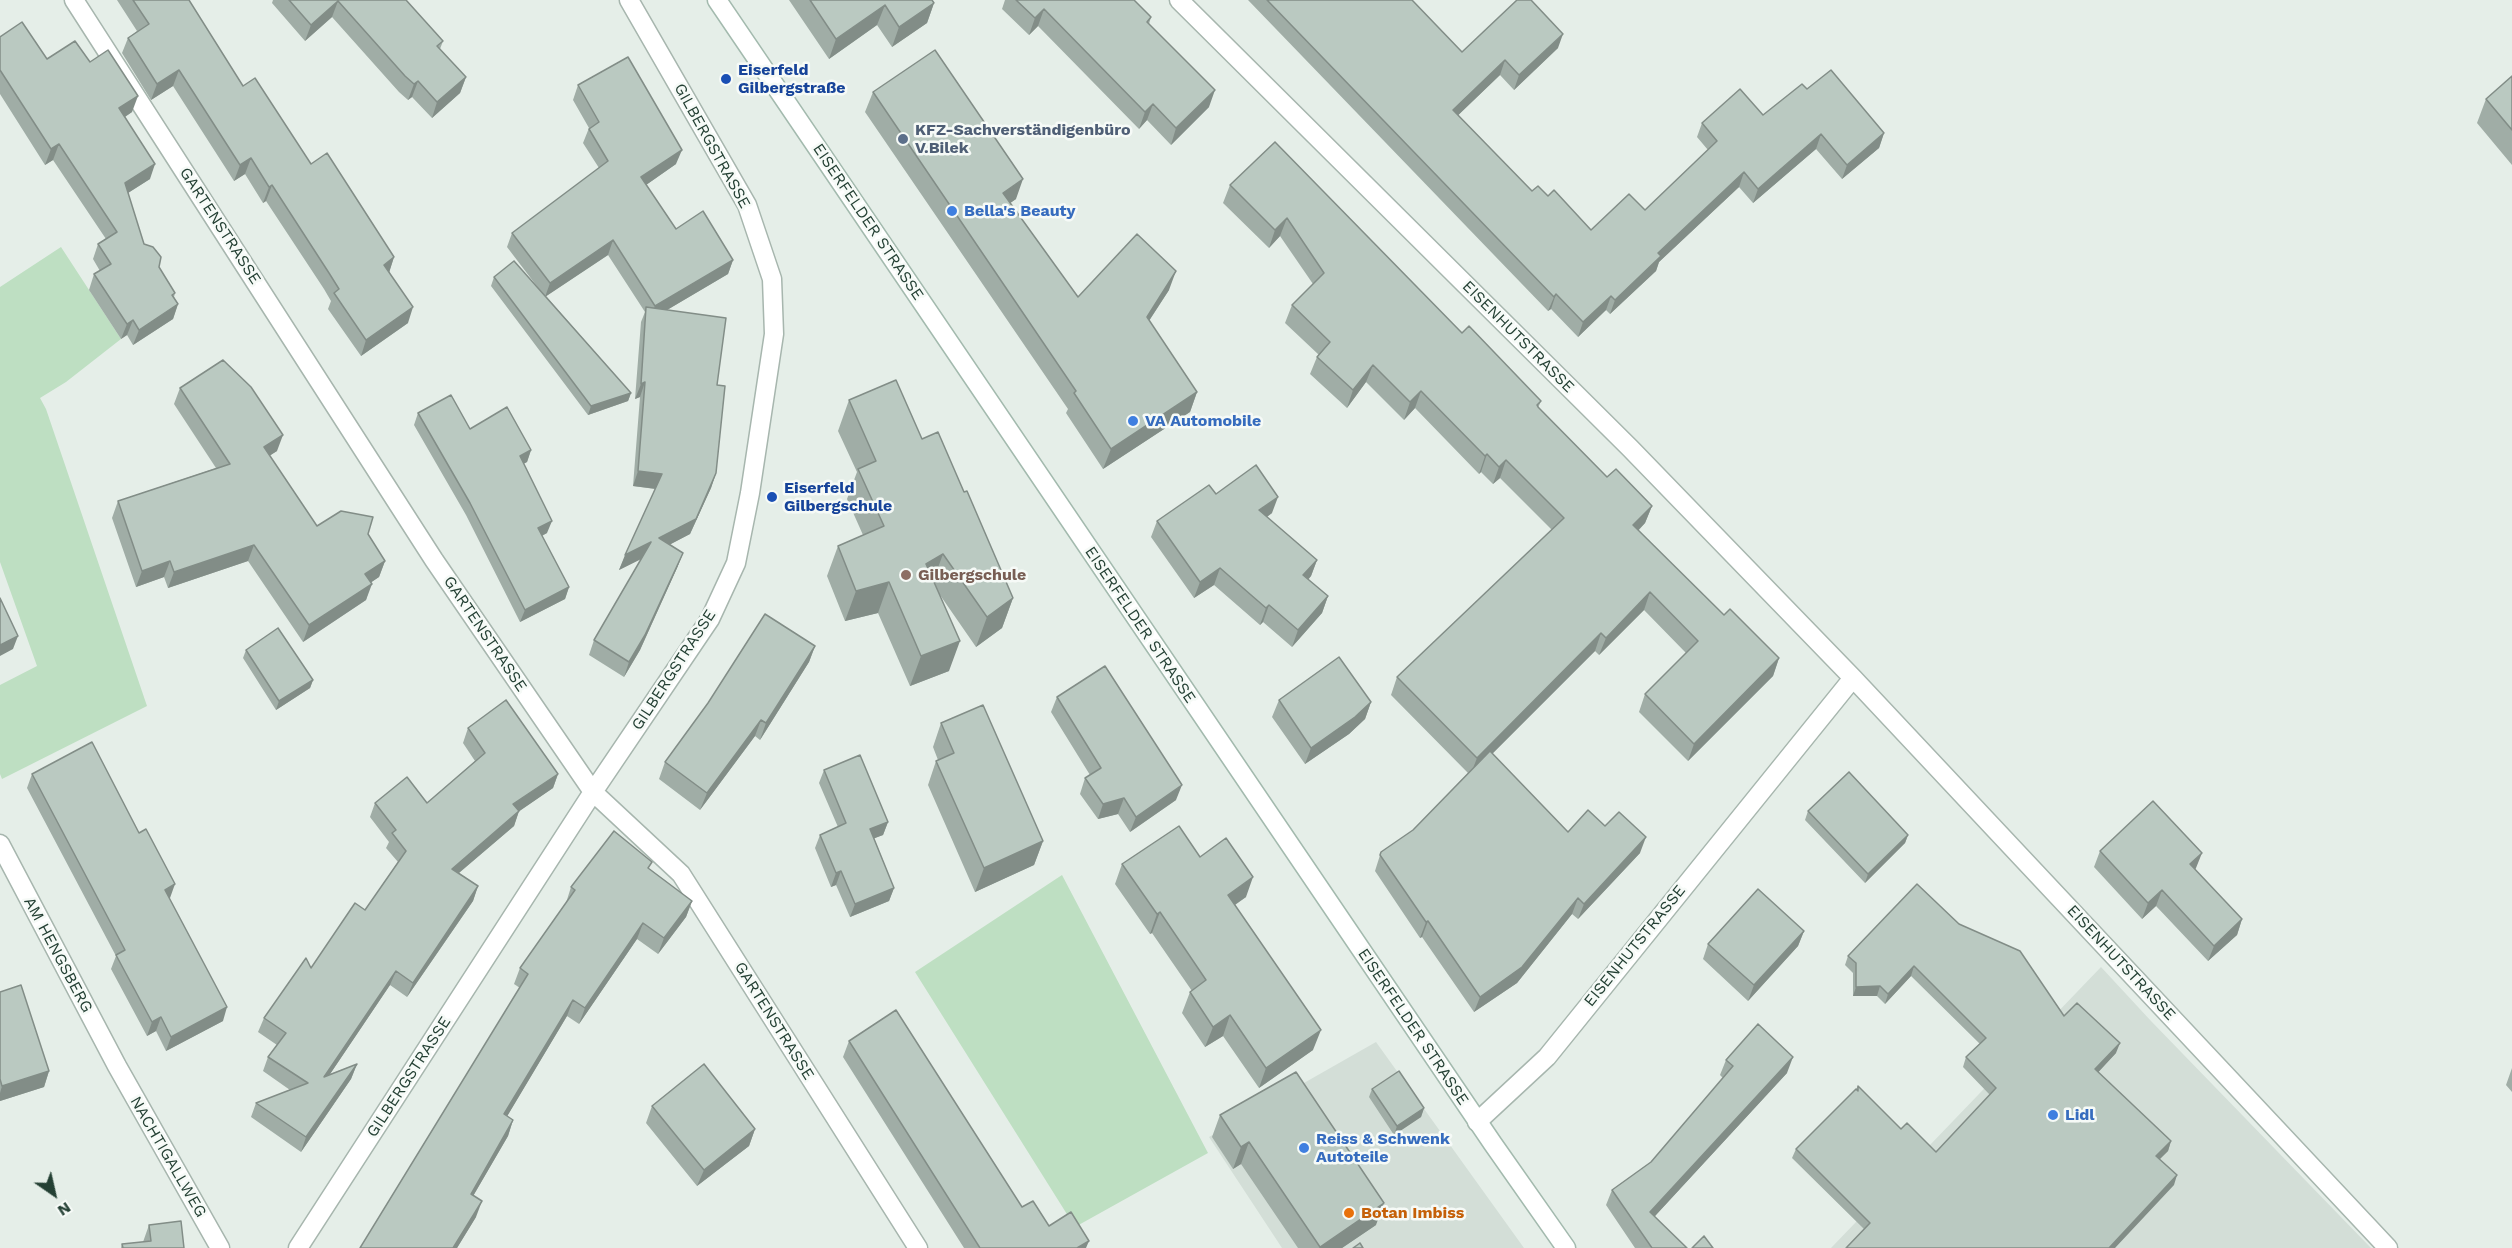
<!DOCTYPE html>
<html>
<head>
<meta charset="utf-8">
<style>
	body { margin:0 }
	#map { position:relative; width:2512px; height:1248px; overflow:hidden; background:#e5eee8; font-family:"Work Sans",sans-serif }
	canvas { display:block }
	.north { position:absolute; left:24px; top:1164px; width:60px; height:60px; -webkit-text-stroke:4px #f6faf7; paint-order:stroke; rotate:146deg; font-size:16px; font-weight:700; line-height:24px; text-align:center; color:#244034 }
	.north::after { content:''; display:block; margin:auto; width:21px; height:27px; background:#244034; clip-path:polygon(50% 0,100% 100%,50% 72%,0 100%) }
</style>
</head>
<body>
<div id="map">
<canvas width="2512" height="1248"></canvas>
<div class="north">N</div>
</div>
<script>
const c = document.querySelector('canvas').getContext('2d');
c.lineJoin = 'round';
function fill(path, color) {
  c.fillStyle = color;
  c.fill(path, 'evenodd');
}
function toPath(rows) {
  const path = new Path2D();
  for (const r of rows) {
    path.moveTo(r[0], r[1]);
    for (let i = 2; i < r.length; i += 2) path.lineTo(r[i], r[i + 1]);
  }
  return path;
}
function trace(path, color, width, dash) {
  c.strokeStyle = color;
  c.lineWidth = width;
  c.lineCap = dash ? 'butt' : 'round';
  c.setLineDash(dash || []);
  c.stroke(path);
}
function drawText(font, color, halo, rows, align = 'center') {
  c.font = font + ' "Work Sans",sans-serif';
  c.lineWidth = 5;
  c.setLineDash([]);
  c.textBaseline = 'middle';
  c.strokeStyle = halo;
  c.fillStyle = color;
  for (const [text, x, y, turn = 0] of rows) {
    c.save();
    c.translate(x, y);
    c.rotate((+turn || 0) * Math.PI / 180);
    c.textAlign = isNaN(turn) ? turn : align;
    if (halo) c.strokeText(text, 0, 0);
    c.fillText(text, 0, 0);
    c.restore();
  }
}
const built = toPath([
	[2101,967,2151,1021,2371,1248,1831,1248],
	[1376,1042,1524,1248,1282,1248,1209,1137]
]);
const green = toPath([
	[61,247,121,339,66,382,40,398,46,409,147,706,2,779,0,774,0,685,37,666,0,562,0,287],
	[1062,875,1208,1153,1075,1227,915,972]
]);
const street = toPath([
	[74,0,434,560,593,792,681,874,918,1248],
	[1179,0,1630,448,1853,678,2388,1248],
	[0,844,117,1066,220,1248],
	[1477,1122,1547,1057,1853,678],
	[298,1248,593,792,710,619,736,563,750,493,774,334,772,279,747,205,629,0]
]);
const secondary = toPath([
	[717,0,1493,1144,1566,1248]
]);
const wall = toPath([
	[117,0,189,0,243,86,311,164,394,257,389,272,408,323,361,356,328,309,331,301,324,289,266,201,263,203,245,174,234,181,173,86,151,100,122,53,128,38,137,31],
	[273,0,406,0,443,41,440,49,466,77,460,93,432,118,412,97,408,100,399,92,332,17,305,41,272,3],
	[789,0,932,0,934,3,927,23,892,47,877,25,829,59],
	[1005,0,1134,0,1151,17,1149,24,1209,107,1171,145,1147,120,1139,129,1038,26,1029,35,1002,9],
	[1248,0,1412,0,1462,52,1558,48,1514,90,1500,75,1458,115,1532,191,1548,196,1591,230,1645,210,1708,150,1697,137,1702,123,1763,115,1807,89,1884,133,1879,148,1842,179,1816,149,1753,203,1739,187,1659,262,1656,271,1610,314,1606,310,1578,337,1551,309,1548,311],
	[0,37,47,59,90,62,132,112,125,117,150,179,128,193,144,244,175,293,174,297,178,304,173,319,133,345,127,335,121,339,89,290,94,274,100,271,93,259,98,244,106,239,53,160,45,165,0,94],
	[2512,76,2512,165,2477,123,2486,99],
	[578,85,676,164,646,185,676,229,733,260,728,274,667,310,717,385,716,473,711,488,690,534,670,544,683,553,677,568,640,650,624,677,589,655,594,640,641,559,619,570,655,489,633,486,640,397,635,399,641,322,645,312,608,255,546,296,631,393,628,401,588,415,491,286,494,277,539,289,507,247,512,233,599,168,583,143,589,128,573,100],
	[873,92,1016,199,1010,203,1078,297,1169,290,1149,321,1197,392,1190,412,1103,469,1066,413,1068,409,865,112],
	[1275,142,1462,333,1541,401,1538,408,1607,477,1652,506,1645,523,1638,531,1724,615,1779,658,1773,676,1688,761,1639,712,1645,694,1686,653,1644,610,1599,655,1595,651,1492,754,1568,832,1605,826,1640,853,1578,919,1572,914,1517,983,1474,1012,1422,937,1420,938,1375,871,1381,852,1413,830,1468,773,1391,695,1397,677,1552,530,1500,478,1493,484,1481,472,1479,474,1415,408,1404,420,1366,382,1347,408,1310,374,1317,357,1319,355,1285,323,1292,305,1313,284,1280,236,1269,248,1223,203,1230,185],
	[180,388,277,451,269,456,317,526,368,534,385,561,379,577,371,582,366,600,303,642,248,561,168,588,164,577,136,587,112,518,118,501,216,468,174,404],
	[849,400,922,439,964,492,1013,598,1002,628,976,647,940,595,949,671,910,686,878,613,845,621,827,576,838,546,863,535,847,499,857,472,838,431],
	[418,413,470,429,531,450,527,462,523,464,547,533,542,536,569,587,565,599,520,622,466,515,414,425],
	[1216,494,1272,513,1267,517,1317,560,1311,576,1308,580,1328,596,1322,613,1292,647,1263,622,1260,625,1214,585,1194,598,1151,537,1157,521],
	[815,646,809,662,760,740,755,736,700,810,659,779,665,762],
	[246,650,313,680,310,688,276,710,243,658],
	[1057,697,1176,800,1130,832,1118,814,1098,819,1080,794,1085,778,1090,775,1051,712],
	[1279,700,1371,702,1365,719,1349,734,1305,764,1272,717],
	[941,723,1043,841,1034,865,975,892,928,785,936,761,938,760,933,747],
	[468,728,558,774,553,788,519,811,514,826,459,873,478,886,473,901,407,997,390,985,330,1074,357,1064,351,1079,301,1152,251,1117,256,1103,290,1090,263,1071,268,1057,277,1045,258,1032,264,1018,365,910,398,862,386,848,389,842,370,817,375,803,427,803,475,761,463,743],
	[824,770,888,822,883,835,874,838,894,888,889,901,850,917,836,885,831,887,815,848,820,835,838,827,819,783],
	[32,774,170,898,169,898,223,1021,166,1051,156,1031,147,1036,111,969,116,956,27,788],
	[1808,811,1908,835,1905,843,1865,883,1805,820],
	[2100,851,2196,868,2195,870,2242,919,2237,935,2208,961,2156,906,2142,919,2094,867],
	[1200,857,1246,897,1235,905,1313,1050,1259,1088,1223,1036,1205,1047,1182,1013,1190,992,1192,991,1152,933,1150,934,1115,884,1122,864],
	[650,869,692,901,686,917,658,954,637,939,579,1024,567,1016,507,1116,513,1120,508,1136,473,1196,476,1217,457,1248,360,1248,520,988,514,984,520,968,566,903,571,887],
	[1959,924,2064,1016,2116,1053,2098,1072,2171,1141,2168,1151,2159,1159,2174,1185,1864,1229,1792,1158,1796,1149,1856,1089,1858,1086,1901,1129,1936,1152,1990,1095,1963,1067,1966,1057,1980,1044,1911,976,1885,1004,1877,996,1853,996,1853,973,1845,965,1848,956],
	[1804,931,1798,946,1748,1001,1703,959,1708,944],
	[0,992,49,1071,44,1087,0,1101],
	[849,1041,1022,1207,1049,1226,1086,1248,964,1248,843,1057],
	[1726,1060,1787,1073,1654,1217,1687,1248,1635,1248,1606,1205,1612,1190,1651,1162,1723,1078,1720,1075],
	[2512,1068,2512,1092,2506,1085],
	[1372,1089,1424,1108,1421,1117,1394,1135,1369,1097],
	[652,1106,755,1129,749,1146,697,1186,646,1123],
	[1220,1115,1376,1225,1342,1248,1298,1248,1241,1164,1233,1169,1212,1137],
	[149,1225,184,1248,121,1248,122,1244,143,1242]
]);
const shadedWall = toPath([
	[338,1,332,17,305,41,311,25],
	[934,3,927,23,892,47,899,27],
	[885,5,877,25,829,59,836,39],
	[1044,9,1038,26,1029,35,1035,18],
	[1563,34,1558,48,1514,90,1519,75],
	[1505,60,1500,75,1448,125,1453,110],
	[179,70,173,86,151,100,157,84],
	[466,77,460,93,432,118,437,102],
	[418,81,412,97,408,100,414,84],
	[1215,90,1209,107,1171,145,1176,128],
	[138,96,132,112,114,124,119,108],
	[1153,104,1147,120,1139,129,1145,112],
	[1884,133,1879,148,1842,179,1847,165],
	[1821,134,1816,149,1753,203,1758,189],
	[59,144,53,160,45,165,51,149],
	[682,150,676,164,636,192,641,177],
	[251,158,245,174,234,181,240,165],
	[155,164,150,179,120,198,125,183],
	[1744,172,1739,187,1659,262,1656,271,1610,314,1615,300,1658,253],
	[1023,179,1016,199,996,213,1003,193],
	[272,185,266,201,263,203,269,187],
	[1287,218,1280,236,1269,248,1275,230],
	[613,240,608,255,545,297,550,283],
	[394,257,389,273,384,265],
	[733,260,728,274,650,320,655,306],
	[1176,271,1169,290,1139,336,1147,317],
	[1556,294,1551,309,1548,311,1554,297],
	[1611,296,1606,310,1578,337,1583,322],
	[178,304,173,319,133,345,139,330],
	[413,307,408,323,361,356,366,340],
	[133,320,127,335,121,339,127,324],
	[1373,365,1366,382,1347,408,1353,390],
	[645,382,640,397,635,399,641,384],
	[1421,391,1415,408,1404,420,1410,402],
	[1197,392,1190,412,1103,469,1111,449],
	[631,393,628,401,588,415,591,406],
	[283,435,277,451,258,463,264,447],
	[531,450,527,462,515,468,520,456],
	[1487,454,1481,472,1479,474,1485,456],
	[1506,460,1500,478,1493,484,1499,467],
	[638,471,662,474,657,489,633,486],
	[716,473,711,488,690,534,654,553,659,538],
	[1278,497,1272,513,1253,527,1259,510],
	[1652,506,1645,523,1626,543,1633,525],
	[552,521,547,533,533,540,538,528],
	[651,542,645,557,619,570,625,555],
	[254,545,248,561,168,588,174,572],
	[683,553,677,568,640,650,624,677,629,662],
	[943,554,932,584,926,564],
	[1317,560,1311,576,1297,592,1303,575],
	[170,561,164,577,136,587,142,571],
	[385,561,379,577,360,590,365,574],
	[1220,568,1214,585,1194,598,1200,582],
	[889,582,878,613,845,621,856,591],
	[372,584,366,600,303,642,309,625],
	[569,587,565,599,520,622,525,610],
	[1650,592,1644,610,1599,655,1606,638],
	[1328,596,1322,613,1292,647,1298,630],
	[1013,598,1002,628,976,647,987,617],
	[1269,605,1263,622,1260,625,1266,608],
	[1601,633,1595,651,1470,776,1477,758],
	[18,636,13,649,0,656,0,645],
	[960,641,949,671,910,686,921,656],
	[815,646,809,662,760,740,766,723],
	[1779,658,1773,676,1688,761,1694,744],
	[313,680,310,688,276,710,279,701],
	[1371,702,1365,719,1349,734,1305,764,1311,748],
	[761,720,755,736,700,810,707,793],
	[558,774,553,788,508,819,513,804],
	[1182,785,1176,800,1130,832,1136,817],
	[1124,798,1118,814,1098,819,1103,804],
	[519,811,514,826,447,883,452,869],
	[888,822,883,835,865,842,870,829],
	[1908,835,1905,843,1865,883,1868,874],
	[1646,837,1640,853,1578,919,1584,904],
	[1043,841,1034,865,975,892,984,868],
	[2202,853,2196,868,2184,880,2190,864],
	[841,871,836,885,831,887,836,873],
	[1253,877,1246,897,1220,915,1228,895],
	[175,884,170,898,160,903,165,890],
	[478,886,473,901,407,997,413,983],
	[894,888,889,901,850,917,855,904],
	[2162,890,2156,906,2142,919,2148,903],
	[1578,898,1572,914,1517,983,1474,1012,1480,997],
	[692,901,686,917,658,954,664,938],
	[1160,912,1152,933,1150,934,1157,914],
	[2242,919,2237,935,2208,961,2214,946],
	[1428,921,1422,937,1420,938,1426,922],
	[643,923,637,939,579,1024,585,1008],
	[1804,931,1798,946,1748,1001,1754,985],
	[1914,966,1911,976,1885,1004,1888,994],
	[396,971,390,985,318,1092,324,1077],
	[1880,986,1877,996,1853,996,1856,987],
	[573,1000,567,1016,499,1130,504,1114],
	[227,1007,223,1021,166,1051,171,1037],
	[1230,1015,1223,1036,1205,1047,1213,1027],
	[161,1017,156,1031,147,1036,152,1022],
	[1321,1030,1313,1050,1259,1088,1266,1068],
	[2120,1043,2116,1053,2092,1079,2095,1069],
	[1793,1057,1787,1073,1644,1228,1650,1212],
	[357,1064,351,1079,301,1152,306,1137],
	[49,1071,44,1087,0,1101,0,1093,2,1086],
	[1424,1108,1421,1117,1394,1135,1397,1126],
	[513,1120,508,1136,465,1210,471,1194],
	[755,1129,749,1146,697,1186,704,1170],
	[2171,1141,2168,1151,2153,1166,2156,1156],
	[1249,1142,1241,1164,1233,1169,1241,1147],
	[2177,1175,2174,1185,2115,1248,2109,1248],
	[482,1201,476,1217,457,1248,453,1248],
	[1384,1203,1376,1225,1342,1248,1319,1248,1320,1247],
	[1089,1241,1086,1248,1077,1248]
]);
const building = toPath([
	[133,0,189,0,243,86,255,78,311,164,327,153,394,257,384,265,413,307,366,340,334,293,339,289,329,273,272,185,269,187,251,158,240,165,179,70,157,84,128,38,149,24,133,0],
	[289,0,406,0,443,41,437,46,466,77,437,102,418,81,414,84,405,76,338,1,311,25,289,0],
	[810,0,932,0,934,3,899,27,885,5,836,39,810,0],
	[1016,0,1134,0,1151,17,1147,22,1215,90,1176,128,1153,104,1145,112,1044,9,1035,18,1016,0],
	[1267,0,1412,0,1462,52,1517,0,1531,0,1563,34,1519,75,1505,60,1453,110,1532,191,1538,186,1548,196,1554,190,1591,230,1629,194,1645,210,1717,141,1702,123,1740,89,1763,115,1802,84,1807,89,1831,70,1884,133,1847,165,1821,134,1758,189,1744,172,1658,253,1661,256,1615,300,1611,296,1583,322,1556,294,1554,297,1267,0],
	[22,22,47,59,75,41,90,62,108,50,138,96,119,108,155,164,125,183,144,244,153,247,161,257,159,267,175,293,172,295,178,304,139,330,133,320,127,324,94,274,111,264,98,244,117,232,59,144,51,149,0,70,0,37,22,22],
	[935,50,1023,179,1003,193,1078,297,1137,234,1176,271,1147,317,1197,392,1111,449,1074,393,1076,391,873,92,935,50],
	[628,57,682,150,641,177,676,229,703,211,733,260,655,306,613,240,550,283,512,233,608,161,589,129,599,122,578,85,628,57],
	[2512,76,2512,130,2486,99,2512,76],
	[1275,142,1462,333,1469,326,1541,401,1537,405,1538,407,1607,477,1616,469,1652,506,1633,525,1724,615,1730,609,1779,658,1694,744,1645,694,1698,641,1650,592,1606,638,1601,633,1477,758,1397,677,1564,518,1506,460,1499,467,1487,454,1485,456,1421,391,1410,402,1373,365,1353,390,1317,357,1330,342,1292,305,1324,273,1287,218,1275,230,1230,185,1275,142],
	[514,261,631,393,591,406,494,277,514,261],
	[646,307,726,318,717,385,725,386,716,473,696,519,659,538,683,553,645,635,629,662,594,640,651,542,625,555,662,474,638,471,645,382,641,384,646,307],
	[223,360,251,387,283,435,264,447,317,526,341,511,373,517,368,534,385,561,365,574,372,584,309,625,254,545,174,572,170,561,142,571,118,501,230,464,180,388,223,360],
	[896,380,922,439,938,432,964,492,967,491,1013,598,987,617,943,554,926,564,960,641,921,656,889,582,856,591,838,546,884,526,858,469,876,461,849,400,896,380],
	[451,395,470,429,507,407,531,450,520,456,552,521,538,528,569,587,525,610,470,503,418,413,451,395],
	[1256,465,1278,497,1259,510,1317,560,1303,575,1328,596,1298,630,1269,605,1266,608,1220,568,1200,582,1157,521,1209,485,1216,494,1256,465],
	[0,598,18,636,0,645,0,598],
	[765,614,815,646,766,723,761,720,707,793,665,762,708,703,765,614],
	[278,628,313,680,279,701,246,650,278,628],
	[1339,657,1371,702,1355,717,1311,748,1279,700,1339,657],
	[1105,666,1182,785,1136,817,1124,798,1103,804,1085,778,1101,768,1057,697,1105,666],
	[506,700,558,774,513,804,519,811,452,869,478,886,413,983,396,971,324,1077,357,1064,306,1137,256,1103,308,1083,268,1057,286,1033,264,1018,306,958,311,968,355,903,365,910,406,851,392,833,396,830,375,803,407,777,427,803,485,753,468,728,506,700],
	[983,705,1043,841,984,868,936,761,954,753,941,723,983,705],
	[92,742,139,833,146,829,175,884,165,890,227,1007,171,1037,161,1017,152,1022,116,955,125,950,32,774,92,742],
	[1490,751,1568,832,1588,810,1605,826,1619,812,1646,837,1584,904,1578,898,1522,967,1480,997,1428,921,1426,922,1380,855,1381,852,1413,830,1490,751],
	[860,755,888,822,870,829,894,888,855,904,841,871,836,873,820,835,846,823,824,770,860,755],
	[1849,772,1908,835,1868,874,1808,811,1849,772],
	[2153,801,2202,853,2190,864,2242,919,2214,946,2162,890,2148,903,2100,851,2153,801],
	[1179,826,1200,857,1226,838,1253,877,1228,895,1321,1030,1266,1068,1230,1015,1213,1027,1190,992,1206,980,1160,912,1157,914,1122,864,1179,826],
	[614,831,652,862,648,868,692,901,664,938,643,923,585,1008,573,1000,504,1114,513,1120,471,1194,482,1201,453,1248,360,1248,528,974,520,968,575,890,571,887,614,831],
	[1917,884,1959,924,2020,951,2064,1016,2077,1003,2120,1043,2095,1069,2171,1141,2156,1156,2177,1175,2109,1248,1846,1248,1870,1223,1796,1149,1856,1089,1858,1091,1858,1086,1901,1129,1907,1123,1936,1152,1996,1088,1966,1057,1986,1038,1914,966,1888,994,1880,986,1856,987,1856,963,1848,956,1917,884],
	[1758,889,1804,931,1754,985,1708,944,1758,889],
	[21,985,49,1071,2,1086,0,1079,0,992,21,985],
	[896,1010,1022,1207,1033,1201,1049,1226,1071,1212,1089,1241,1077,1248,980,1248,849,1041,896,1010],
	[1758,1024,1793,1057,1650,1212,1687,1248,1652,1248,1612,1190,1651,1162,1733,1066,1726,1060,1758,1024],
	[704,1064,755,1129,704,1170,652,1106,704,1064],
	[1399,1071,1424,1108,1397,1126,1372,1089,1399,1071],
	[1296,1072,1384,1203,1320,1247,1249,1142,1241,1147,1220,1115,1296,1072],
	[181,1221,184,1248,123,1248,122,1244,151,1241,149,1225,181,1221],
	[1704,1236,1713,1248,1692,1248,1704,1236],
	[1360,1243,1363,1248,1353,1248,1360,1243]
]);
const markers = [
	[726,79,6,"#1a4fb4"],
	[903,139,6,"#5c6f8a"],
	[952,211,6,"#3f7fe0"],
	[1133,421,6,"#3f7fe0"],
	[772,497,6,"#1a4fb4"],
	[906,575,6,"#8d6e63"],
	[2053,1115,6,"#3f7fe0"],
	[1304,1148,6,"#3f7fe0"],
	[1349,1213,6,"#e8710a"]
];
const transitNames = [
	["Eiserfeld",738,70],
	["Gilbergstraße",738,88],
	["Eiserfeld",784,488],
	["Gilbergschule",784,506]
];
const serviceNames = [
	["KFZ-Sachverständigenbüro",915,130],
	["V.Bilek",915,148]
];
const streetNames = [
	["GILBERGSTRASSE",712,146,61],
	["EISERFELDER STRASSE",868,222,56],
	["GARTENSTRASSE",220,226,57],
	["EISENHUTSTRASSE",1518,337,45],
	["EISERFELDER STRASSE",1140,625,56],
	["GARTENSTRASSE",485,634,56],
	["GILBERGSTRASSE",674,670,-57],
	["EISENHUTSTRASSE",1635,946,-51],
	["AM HENGSBERG",58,955,62],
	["EISENHUTSTRASSE",2121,963,47],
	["GARTENSTRASSE",774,1021,58],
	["EISERFELDER STRASSE",1413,1027,56],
	["GILBERGSTRASSE",409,1077,-57],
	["NACHTIGALLWEG",168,1157,60]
];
const shopNames = [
	["Bella's Beauty",964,211],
	["VA Automobile",1145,421],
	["Lidl",2065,1115],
	["Reiss & Schwenk",1316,1139],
	["Autoteile",1316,1157]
];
const educationNames = [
	["Gilbergschule",918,575]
];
const foodNames = [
	["Botan Imbiss",1361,1213]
];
fill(built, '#d3ded7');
fill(green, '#bedfc2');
trace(street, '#a7b6ae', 21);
trace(secondary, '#a3baae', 21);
trace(street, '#fff', 18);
trace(secondary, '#fff', 18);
fill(wall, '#a0ada6');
fill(shadedWall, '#828d87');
fill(building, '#bac9c1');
trace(building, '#828d87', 1.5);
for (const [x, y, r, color] of markers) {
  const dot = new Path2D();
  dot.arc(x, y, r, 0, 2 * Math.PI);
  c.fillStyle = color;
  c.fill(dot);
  trace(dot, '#f6faf7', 2);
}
drawText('bold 16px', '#164399', '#f6faf7', transitNames, 'left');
drawText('bold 16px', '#4e5e75', '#f6faf7', serviceNames, 'left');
drawText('16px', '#244034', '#f6faf7', streetNames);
drawText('bold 16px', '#366cbe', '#f6faf7', shopNames, 'left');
drawText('bold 16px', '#785e54', '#f6faf7', educationNames, 'left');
drawText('bold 16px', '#c56008', '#f6faf7', foodNames, 'left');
</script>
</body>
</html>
